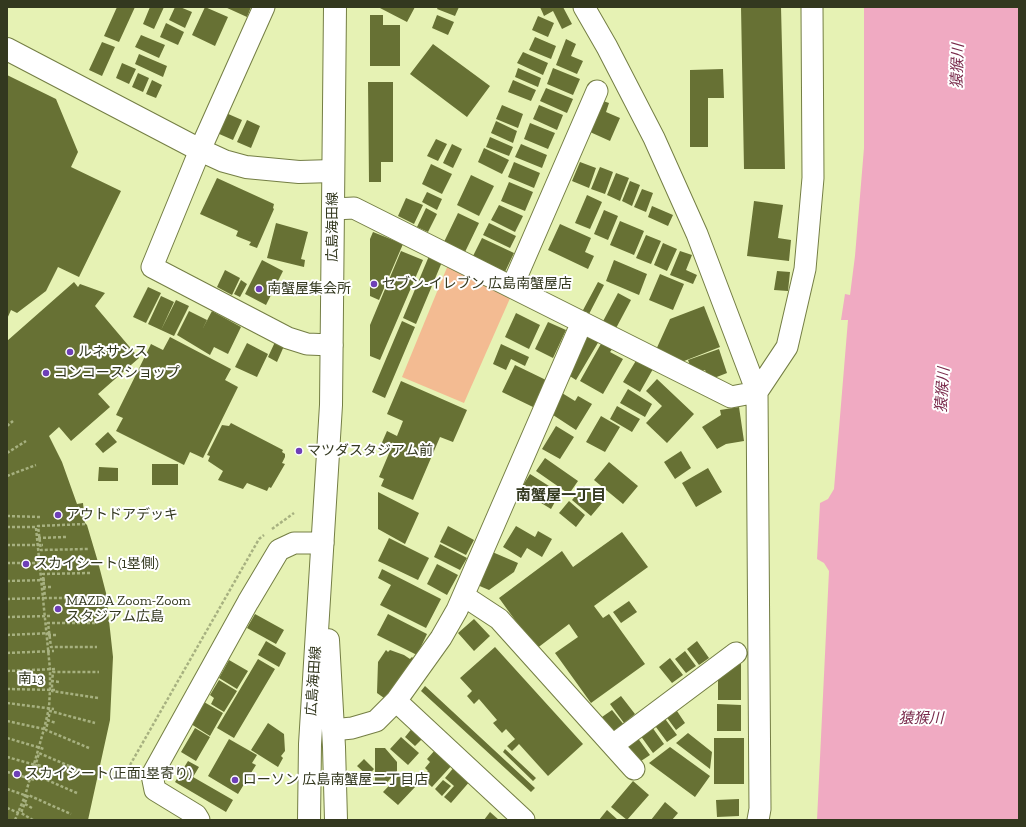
<!DOCTYPE html>
<html>
<head>
<meta charset="utf-8">
<style>
	body { margin:0 }
	#map { position:relative; width:1026px; height:827px; overflow:hidden; background:#e6f2b4; font-family:"Zilla Slab",serif }
	canvas { display:block }
	.frame { position:absolute; inset:0; border:8px solid #33381f; pointer-events:none }
</style>
</head>
<body>
<div id="map">
<canvas width="1026" height="827"></canvas>
<div class="frame"></div>
</div>
<script>
const c = document.querySelector('canvas').getContext('2d');
c.lineJoin = 'round';
function fill(path, color) {
  c.fillStyle = color;
  c.fill(path, 'evenodd');
}
function toPath(rows) {
  const path = new Path2D();
  for (const r of rows) {
    path.moveTo(r[0], r[1]);
    for (let i = 2; i < r.length; i += 2) path.lineTo(r[i], r[i + 1]);
  }
  return path;
}
function trace(path, color, width, dash) {
  c.strokeStyle = color;
  c.lineWidth = width;
  c.lineCap = dash ? 'butt' : 'round';
  c.setLineDash(dash || []);
  c.stroke(path);
}
function drawText(font, color, halo, rows, align = 'center') {
  c.font = font + ' "Zilla Slab","Noto Sans JP",serif';
  c.lineWidth = 4;
  c.setLineDash([]);
  c.textBaseline = 'middle';
  c.strokeStyle = halo;
  c.fillStyle = color;
  for (const [text, x, y, turn = 0] of rows) {
    c.save();
    c.translate(x, y);
    c.rotate((+turn || 0) * Math.PI / 180);
    c.textAlign = isNaN(turn) ? turn : align;
    if (halo) c.strokeText(text, 0, 0);
    c.fillText(text, 0, 0);
    c.restore();
  }
}
const green = toPath([
	[448,265,511,296,464,403,402,377]
]);
const water = toPath([
	[864,7,1019,7,1019,820,817,820,829,571,824,563,817,559,820,503,828,499,834,489,848,320,841,320,845,294,850,295,855,256,864,148]
]);
const building = toPath([
	[117,7,135,7,119,42,104,36],
	[150,7,164,7,154,29,143,24],
	[175,7,180,7,192,12,185,28,169,20],
	[205,7,228,17,215,46,192,35],
	[225,7,251,7,247,17],
	[378,7,415,7,407,22],
	[438,7,459,7,455,16,437,9],
	[540,7,563,7,572,24,562,29,553,11,544,16],
	[741,7,781,7,785,169,744,169],
	[370,15,383,15,383,25,400,25,400,66,370,66],
	[437,15,454,22,448,35,432,28],
	[538,16,554,23,548,37,532,30],
	[166,23,184,32,178,45,160,37],
	[141,35,165,45,159,58,135,47],
	[535,37,556,46,551,59,529,50],
	[566,39,576,44,571,56,583,61,577,74,556,65],
	[102,42,115,47,102,76,89,70],
	[433,44,490,86,467,117,410,74],
	[523,52,548,63,543,75,517,63],
	[139,54,167,66,163,77,135,64],
	[122,63,136,69,129,84,116,78],
	[518,68,541,78,538,87,515,77],
	[553,68,580,79,573,95,547,84],
	[723,69,724,98,708,98,708,147,690,147,690,70],
	[138,73,149,78,143,92,132,87],
	[7,75,56,99,78,152,71,167,121,191,79,277,58,267,46,291,17,313,11,310,7,319],
	[152,80,162,85,156,98,146,94],
	[513,80,536,90,531,101,508,92],
	[368,82,393,82,393,162,381,162,381,182,369,182],
	[546,88,573,99,567,113,540,101],
	[603,101,609,103,606,112,620,118,610,141,590,132],
	[502,105,523,114,518,128,496,119],
	[539,105,563,115,557,130,533,119],
	[226,113,242,120,233,140,217,133],
	[247,120,260,126,251,148,237,142],
	[496,121,517,131,513,143,491,133],
	[530,123,555,133,548,149,524,139],
	[490,137,513,147,509,156,486,147],
	[436,139,447,144,438,161,427,156],
	[452,144,462,149,453,168,443,163],
	[521,144,547,155,542,168,515,157],
	[484,148,509,160,502,174,478,162],
	[514,162,540,173,534,188,508,177],
	[580,162,596,168,589,188,572,181],
	[431,164,452,174,442,194,422,184],
	[600,167,613,172,605,194,591,189],
	[616,173,629,178,620,201,607,195],
	[471,175,494,186,479,216,457,205],
	[217,178,274,204,273,208,274,209,257,248,249,245,251,242,236,236,238,231,200,214],
	[630,181,640,185,632,206,622,201],
	[509,182,533,192,525,211,501,201],
	[642,189,653,193,646,212,634,207],
	[427,192,442,199,437,210,422,202],
	[587,195,602,202,590,229,575,223],
	[406,198,423,205,414,224,398,216],
	[754,201,783,205,778,238,791,240,789,261,747,256],
	[499,205,523,216,515,232,491,220],
	[652,206,673,215,668,226,648,217],
	[426,208,437,214,428,232,417,227],
	[604,210,618,216,608,240,594,234],
	[458,213,479,223,465,252,444,242],
	[620,221,644,231,634,255,610,245],
	[276,223,308,232,301,259,305,260,304,267,267,258],
	[489,223,516,236,510,248,483,235],
	[560,224,591,238,585,252,594,256,588,269,548,250],
	[373,232,403,244,379,300,370,296,370,239],
	[646,235,661,241,651,264,636,258],
	[482,238,514,253,504,274,472,258],
	[663,243,677,249,667,271,654,265],
	[401,251,423,260,380,360,370,356,370,325],
	[680,251,692,255,686,270,697,275,693,284,670,275],
	[429,256,442,262,416,324,403,318],
	[262,260,283,271,266,305,245,294],
	[614,260,647,274,639,295,606,281],
	[225,270,240,278,232,295,217,287],
	[777,271,790,272,788,291,774,290],
	[660,274,684,284,673,310,649,300],
	[241,280,247,284,240,297,234,294],
	[74,282,78,287,80,284,105,293,95,306,139,358,98,394,110,407,71,441,59,427,49,436,62,462,77,504,83,503,85,523,87,525,98,562,106,593,113,657,110,720,88,820,7,820,7,341],
	[598,282,604,285,588,316,582,312],
	[148,287,161,293,146,323,133,317],
	[618,293,631,300,614,332,601,325],
	[161,296,174,302,161,330,148,324],
	[176,300,189,306,174,336,161,330],
	[704,306,720,347,679,363,655,352,670,319],
	[189,311,207,320,202,330,212,311,241,327,228,354,214,347,210,355,177,335],
	[516,313,540,325,529,349,505,337],
	[402,321,415,327,385,398,372,392],
	[548,322,566,330,553,358,535,349],
	[588,334,599,341,576,380,565,373],
	[170,337,231,369,225,380,238,387,203,458,190,452,184,465,116,431,123,418,116,415,151,344,163,350],
	[275,342,284,346,277,362,268,357],
	[602,342,613,348,610,352,623,359,603,394,580,381],
	[247,343,268,354,257,377,235,367],
	[501,344,529,357,525,366,511,359,506,370,493,364],
	[719,349,727,373,709,380,705,370,693,374,688,360],
	[637,359,653,369,640,392,623,382],
	[515,365,546,380,533,407,502,392],
	[657,379,694,414,667,443,646,423,662,406,646,391],
	[401,381,467,410,453,442,440,437,413,500,381,486,384,479,379,477,390,451,380,447,387,431,397,436,403,421,387,414],
	[628,389,652,404,645,417,620,403],
	[562,393,575,401,578,396,592,404,576,430,550,413],
	[617,406,640,419,632,432,610,419],
	[739,407,744,441,726,444,717,449,702,427,721,415,720,410],
	[601,416,620,427,605,452,586,442],
	[231,423,283,450,282,452,285,454,285,457,282,463,285,464,271,488,269,487,267,491,247,483,243,489,218,480,223,471,208,461,210,456,207,455,222,425,229,426],
	[556,426,574,437,560,459,542,449],
	[108,432,117,442,103,453,95,444],
	[681,451,691,468,675,479,664,462],
	[545,458,578,481,569,494,536,471],
	[609,462,638,486,623,504,594,480],
	[152,464,178,464,178,485,152,485],
	[99,467,118,468,118,481,98,481],
	[708,468,722,492,696,507,682,483],
	[530,474,560,493,551,509,520,490],
	[584,486,602,503,591,516,572,500],
	[378,492,419,513,405,544,378,529],
	[569,501,585,515,576,527,559,513],
	[448,526,474,540,466,555,440,542],
	[516,526,535,537,538,531,552,539,542,557,527,548,521,558,503,547],
	[622,532,648,567,594,606,603,618,609,614,645,664,591,703,555,653,578,637,569,624,536,649,499,598,562,551,573,567],
	[389,538,429,558,418,580,378,561],
	[440,544,467,558,460,570,434,557],
	[490,551,518,563,514,572,489,590,475,584],
	[437,564,458,575,447,595,427,584],
	[382,569,441,599,426,628,380,605,391,585,378,578],
	[629,601,637,612,621,623,613,612],
	[255,614,284,630,276,644,247,628],
	[388,614,427,634,417,655,377,635],
	[474,619,490,636,474,651,458,633],
	[266,641,286,653,279,667,258,655],
	[697,641,709,658,699,665,687,649],
	[495,647,583,744,548,776,519,744,512,751,507,746,515,739,506,729,502,733,493,723,497,720,479,699,474,704,467,696,472,691,460,678],
	[386,650,388,652,390,650,404,655,410,659,412,657,416,661,389,697,387,695,384,698,377,693,378,662],
	[685,651,696,666,686,673,675,659],
	[670,658,683,675,672,683,659,667],
	[258,659,275,669,234,738,217,728],
	[229,660,248,671,237,689,219,678],
	[725,664,741,664,741,700,718,700,718,675,725,675],
	[219,680,237,691,224,712,211,704,214,698,210,695],
	[425,686,535,788,531,792,421,691],
	[621,696,635,714,624,723,610,704],
	[204,702,223,713,210,736,191,724],
	[717,704,741,705,741,731,717,731],
	[675,708,685,723,676,730,665,715],
	[612,710,625,726,614,734,602,717],
	[663,716,677,735,667,742,653,723],
	[268,723,284,734,285,751,281,756,283,758,278,767,251,750],
	[414,726,425,736,415,746,405,737],
	[652,727,664,744,653,753,640,735],
	[195,728,210,737,196,761,181,752],
	[688,733,712,752,710,769,676,743],
	[401,737,419,753,408,765,390,749],
	[637,737,650,755,638,763,625,745],
	[714,738,744,738,744,784,714,784],
	[229,739,257,755,252,763,256,765,238,794,208,776],
	[670,747,710,776,695,797,649,763],
	[375,748,385,748,397,762,397,771,384,786,375,786],
	[436,749,453,764,432,787,422,778,428,771,425,768,430,762,427,759],
	[505,749,536,778,533,781,503,752],
	[364,759,374,769,368,776,357,766],
	[188,761,199,767,193,777,233,800,226,812,175,782],
	[455,766,471,780,451,803,444,797,454,786,445,778],
	[402,772,416,786,398,805,383,792],
	[443,780,451,786,442,796,435,789],
	[633,781,649,795,627,820,611,807],
	[739,799,739,816,717,817,716,800],
	[665,802,678,813,672,820,651,820],
	[607,810,618,820,599,820],
	[490,812,499,820,484,820]
]);
const path = toPath([
	[7,426,13,421],
	[7,453,26,441],
	[7,476,36,465],
	[7,516,41,517],
	[85,524,38,526,41,550,88,549],
	[7,527,36,527],
	[272,529,294,513],
	[38,538,66,537],
	[7,545,43,545],
	[7,563,45,563],
	[90,573,43,574,45,598,93,598],
	[7,581,47,580],
	[43,587,52,587],
	[7,599,44,598],
	[7,617,50,616],
	[95,623,48,623,51,647,97,647],
	[7,635,52,633],
	[48,635,57,635],
	[7,653,54,651],
	[7,671,55,669],
	[51,681,60,682],
	[7,689,55,690],
	[98,698,52,691,52,682,53,672,99,672],
	[7,703,54,709],
	[47,720,56,723],
	[7,721,44,729],
	[7,738,44,749],
	[89,748,46,730,50,711,95,723],
	[7,757,39,766],
	[38,765,44,767],
	[130,765,259,539,264,535],
	[7,772,35,780],
	[7,789,30,797],
	[77,793,33,774,39,753,83,772],
	[25,804,32,808],
	[7,808,19,813],
	[15,820,25,796,44,729,49,708,50,689,50,669,36,528],
	[33,820,21,813,28,795,71,814]
]);
const minor = toPath([
	[264,7,200,150,152,267,288,338,307,344,332,345],
	[584,7,607,47,654,138,697,234,757,392,760,809,758,820],
	[334,209,354,208,731,397,757,392,787,347,805,269,813,178,812,7],
	[512,287,597,91],
	[464,596,499,619,634,769],
	[396,701,524,820],
	[333,730,352,728,376,721,396,701,441,638,457,610,582,322],
	[613,745,736,653],
	[199,820,196,815,155,790,152,775,248,602,279,550,294,543,323,543]
]);
const tertiary = toPath([
	[7,49,200,150,224,161,246,167,299,172,333,171]
]);
const secondary = toPath([
	[328,640,334,747,336,820],
	[309,820,310,744,331,405,335,7]
]);
const markers = [
	[374,284,4,"#6e3fb7"],
	[259,289,4,"#6e3fb7"],
	[70,352,4,"#6e3fb7"],
	[46,373,4,"#6e3fb7"],
	[299,451,4,"#6e3fb7"],
	[58,515,4,"#6e3fb7"],
	[26,564,4,"#6e3fb7"],
	[58,609,4,"#6e3fb7"],
	[17,774,4,"#6e3fb7"],
	[235,780,4,"#6e3fb7"]
];
const streetNames = [
	["広島海田線",333,227,-90],
	["南13",31,679,1],
	["広島海田線",314,681,-86]
];
const poiNames = [
	["セブン-イレブン 広島南蟹屋店",382,284],
	["南蟹屋集会所",267,289],
	["ルネサンス",78,352],
	["コンコースショップ",54,373],
	["マツダスタジアム前",307,451],
	["アウトドアデッキ",66,515],
	["スカイシート(1塁側)",34,564],
	["MAZDA Zoom-Zoom",66,601],
	["スタジアム広島",66,617],
	["スカイシート(正面1塁寄り)",25,774],
	["ローソン 広島南蟹屋二丁目店",243,780]
];
const waterNames = [
	["猿猴川",958,66,-88],
	["猿猴川",943,390,-86],
	["猿猴川",921,719]
];
const neighbourhoodNames = [
	["南蟹屋一丁目",561,496]
];
fill(green, '#f3bb92');
fill(water, '#f0aac2');
fill(building, '#677134');
trace(minor, '#747e44', 23);
trace(tertiary, '#747e44', 24);
trace(secondary, '#747e44', 24);
trace(path, '#a7b180', 2.5, [3, 2]);
trace(minor, '#fff', 21);
trace(tertiary, '#fff', 22);
trace(secondary, '#fff', 22);
for (const [x, y, r, color] of markers) {
  const dot = new Path2D();
  dot.arc(x, y, r, 0, 2 * Math.PI);
  c.fillStyle = color;
  c.fill(dot);
  trace(dot, '#fff', 1.5);
}
drawText('14px', '#33381f', '#fff', streetNames);
drawText('14px', '#33381f', '#fff', poiNames, 'left');
drawText('italic 15px', '#792a4b', '#fff', waterNames);
drawText('bold 15px', '#33381f', '#fff', neighbourhoodNames);
</script>
</body>
</html>
